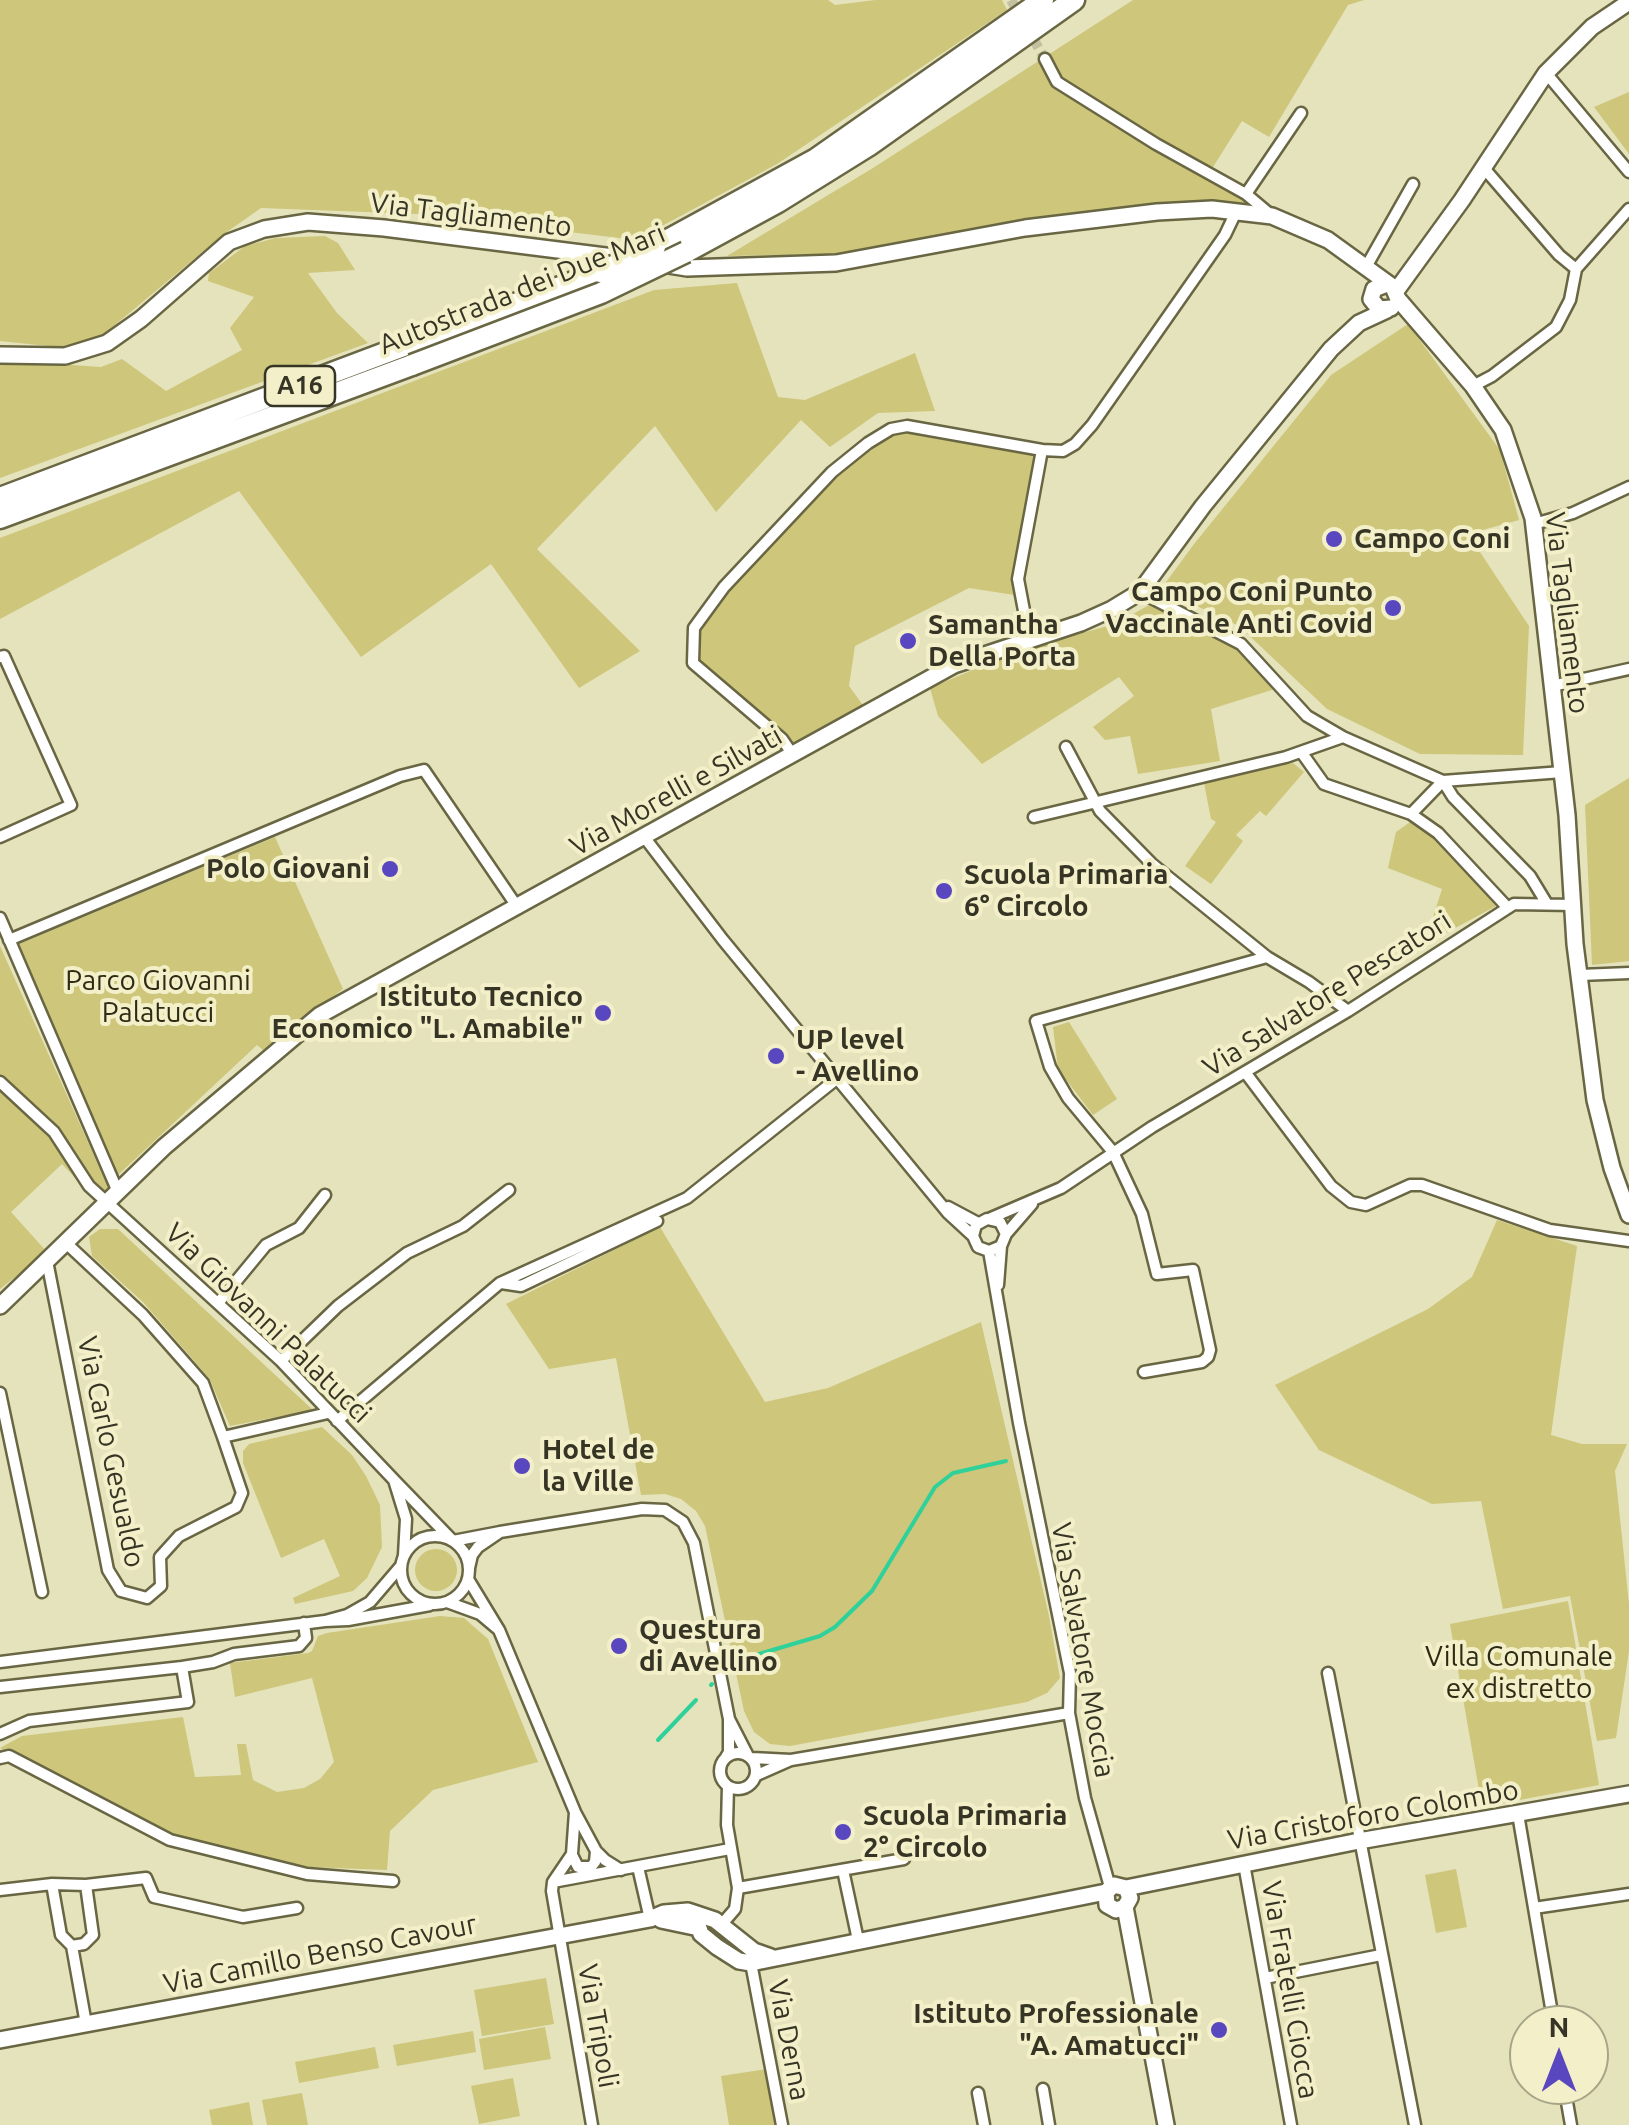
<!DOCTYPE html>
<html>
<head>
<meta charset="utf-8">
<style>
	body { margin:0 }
	#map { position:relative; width:1629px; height:2125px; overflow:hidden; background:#e5e3bc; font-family:Ubuntu,sans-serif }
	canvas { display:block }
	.north { position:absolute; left:1509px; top:2005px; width:100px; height:100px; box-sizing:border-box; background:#f3f0c9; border:2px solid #a7a587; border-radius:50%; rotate:0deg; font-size:28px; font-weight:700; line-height:40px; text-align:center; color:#353425 }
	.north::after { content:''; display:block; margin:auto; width:35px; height:45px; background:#5947bf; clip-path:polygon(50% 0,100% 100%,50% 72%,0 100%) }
</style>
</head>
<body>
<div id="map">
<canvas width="1629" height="2125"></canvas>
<div class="north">N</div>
</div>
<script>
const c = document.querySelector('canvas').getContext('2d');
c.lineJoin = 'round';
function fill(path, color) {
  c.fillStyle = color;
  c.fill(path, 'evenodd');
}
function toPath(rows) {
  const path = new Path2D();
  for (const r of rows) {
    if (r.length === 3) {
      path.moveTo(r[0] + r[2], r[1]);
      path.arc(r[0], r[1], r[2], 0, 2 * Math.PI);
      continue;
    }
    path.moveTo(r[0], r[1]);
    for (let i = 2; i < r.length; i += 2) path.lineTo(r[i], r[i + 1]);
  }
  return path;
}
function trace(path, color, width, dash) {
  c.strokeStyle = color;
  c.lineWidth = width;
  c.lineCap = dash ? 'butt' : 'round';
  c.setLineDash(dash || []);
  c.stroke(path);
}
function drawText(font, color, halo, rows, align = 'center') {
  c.font = font + ' Ubuntu,sans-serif';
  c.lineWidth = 8;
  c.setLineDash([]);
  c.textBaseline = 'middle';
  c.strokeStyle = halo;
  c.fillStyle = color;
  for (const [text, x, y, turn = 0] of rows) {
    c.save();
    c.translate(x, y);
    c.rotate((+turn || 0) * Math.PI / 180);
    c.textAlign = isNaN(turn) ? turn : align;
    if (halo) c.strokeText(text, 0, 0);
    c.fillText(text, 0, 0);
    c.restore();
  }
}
const green = toPath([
	[0,0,828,0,835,5,875,0,1002,0,1007,10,777,164,636,240,419,214,261,208,224,234,103,335,67,348,0,341],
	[1133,0,1364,0,1348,5,1269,137,1242,121,1208,175,1259,210,1209,202,999,223,842,254,727,256,873,168],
	[1629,92,1629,154,1594,107],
	[325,236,338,243,355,270,308,273,337,313,368,343,0,478,0,360,101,367,122,359,166,391,242,350,230,328,254,297,208,281,209,273,245,246,276,238],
	[737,283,778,397,805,400,915,353,935,411,878,413,830,447,801,420,716,512,655,426,537,549,640,651,579,688,491,564,361,657,239,491,0,619,0,538,654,290],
	[1408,324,1500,450,1519,520,1468,534,1529,626,1523,755,1420,754,1327,709,1239,626,1161,589,1194,544,1331,375],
	[907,426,1042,450,1018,579,1021,596,969,588,855,646,849,686,868,712,793,755,693,663,693,640,724,587,868,443],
	[1151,604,1240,648,1275,689,1211,709,1220,761,1138,774,1130,736,1105,740,1093,727,1134,696,1119,677,982,764,938,716,930,688,1020,650,1115,624],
	[1293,763,1304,772,1266,816,1260,811,1236,835,1243,841,1211,884,1185,866,1216,822,1211,819,1204,783],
	[1629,778,1629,961,1592,965,1585,805],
	[1413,820,1446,850,1496,906,1446,933,1433,917,1442,889,1388,868,1396,832],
	[275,837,343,989,263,1050,257,1045,117,1176,19,944],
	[0,946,109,1189,98,1202,62,1164,11,1212,47,1252,0,1289],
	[1069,1022,1117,1099,1093,1115,1058,1069,1053,1027],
	[1497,1220,1577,1246,1551,1435,1582,1444,1627,1444,1615,1471,1629,1604,1629,1651,1616,1738,1597,1741,1570,1596,1503,1609,1481,1501,1432,1504,1319,1450,1275,1385,1428,1309,1472,1277],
	[660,1227,765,1402,828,1388,981,1322,1049,1616,1060,1678,1047,1693,1027,1702,790,1746,770,1744,754,1732,744,1711,705,1526,696,1511,681,1499,665,1494,641,1495,616,1358,549,1369,506,1304],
	[100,1229,118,1229,313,1410,230,1426,209,1378,143,1302,92,1256,89,1237],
	[322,1427,352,1455,366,1476,380,1505,382,1547,367,1578,353,1591,295,1604,293,1598,340,1576,324,1539,281,1558,243,1463,243,1451,249,1444],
	[436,1570,21],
	[1568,1601,1599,1785,1482,1807,1450,1624],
	[440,1616,464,1618,488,1639,538,1762,433,1790,390,1831,387,1870,308,1867,173,1836,0,1748,22,1736,183,1717,195,1777,241,1775,237,1744,246,1744,253,1780,277,1792,304,1788,320,1779,334,1762,312,1678,235,1697,230,1663,308,1653,312,1651,318,1636,327,1633],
	[1456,1869,1467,1927,1436,1933,1425,1875],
	[546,1978,554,2024,482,2036,474,1990],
	[545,2027,551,2059,484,2070,479,2039],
	[473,2031,476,2052,397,2066,393,2045],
	[375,2047,379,2068,299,2083,295,2062],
	[767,2069,778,2125,729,2125,721,2076],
	[513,2078,520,2116,479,2124,471,2086],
	[302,2093,308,2125,267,2125,262,2100],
	[249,2102,253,2125,212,2125,209,2110]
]);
const stream = toPath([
	[733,1667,759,1654,820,1636,835,1627,872,1591,935,1487,953,1473,1006,1461],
	[711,1685,712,1684],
	[658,1740,696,1700]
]);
const streetTunnel = toPath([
	[1011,0,1045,59]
]);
const street = toPath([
	[1045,59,1057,82,1156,144,1246,194,1271,215],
	[1546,73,1629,172],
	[1483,167,1559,255,1576,269],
	[1246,194,1301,113],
	[1366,267,1413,184],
	[1473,386,1492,376,1556,327,1570,300,1576,269,1629,209],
	[1534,524,1573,513,1629,487],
	[1140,592,1241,644,1307,716,1343,737,1443,781,1453,797,1530,876,1547,904],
	[1029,637,1018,579,1042,450,1063,451,1075,444,1092,425,1225,235,1236,212],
	[0,657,4,656,71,805,0,837],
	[1552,686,1629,669],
	[1066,747,1100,811,1152,864,1267,957,1309,982,1348,1011],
	[1302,753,1324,784,1411,814,1438,833,1508,908],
	[793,755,782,739,693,663,694,628,724,587,832,472,868,443,891,429,907,426,1042,450],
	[1443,781,1562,772],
	[1411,814,1443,781],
	[1034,817,1286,757,1343,737],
	[645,838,723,940,948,1213,973,1236,978,1247,989,1251,1001,1246,1006,1234,1032,1204],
	[0,918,118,1192],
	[9,940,400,776,424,770,518,908],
	[1580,975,1629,973],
	[1245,1072,1331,1186,1351,1202,1366,1205,1410,1185,1422,1185,1550,1230,1629,1241],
	[0,1082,54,1132,89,1186,281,1361,394,1480],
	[948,1207,978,1223],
	[991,1218,1061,1188,1152,1127,1348,1011,1514,904,1573,905],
	[973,1236,976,1225,987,1219,1000,1222,1006,1234],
	[66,1243,143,1315,203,1383,223,1437,328,1413],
	[989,1251,1019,1423,1070,1673,1069,1713,1085,1798,1110,1887],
	[47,1261,108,1570,121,1591,147,1598,161,1586,160,1557,179,1536,236,1507,242,1493,223,1437],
	[501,1283,521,1286,657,1221],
	[998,1285,1001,1246],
	[219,1302,266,1245,299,1228,325,1195],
	[281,1361,338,1306,407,1253,463,1226,509,1190],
	[1144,1372,1202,1362,1208,1357,1210,1350,1193,1270,1157,1274,1142,1214,1113,1152,1068,1098,1050,1067,1036,1021,1267,957],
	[0,1393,42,1592],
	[337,1421,500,1283,687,1198,839,1077],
	[500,1532,642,1509,665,1510,683,1522,694,1543,729,1719],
	[435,1570,34],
	[404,1555,406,1519,394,1480,453,1541,500,1532,478,1547,472,1555,469,1568],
	[400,1567,370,1602,347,1615,325,1621,348,1620,430,1605],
	[447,1602,480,1614,499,1630,468,1579],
	[499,1630,575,1812,596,1851,605,1860,621,1870],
	[0,1662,325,1621],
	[182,1667,213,1662,234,1654,299,1646,306,1638,304,1623],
	[1328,1673,1415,2125],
	[0,1687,182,1667,188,1702,29,1721,0,1734],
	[738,1771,18],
	[726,1757,729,1752,729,1719,747,1754],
	[0,1758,9,1756,170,1840,307,1874,393,1881],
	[752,1758,791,1760,757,1775],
	[791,1760,1069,1713],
	[575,1812,572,1854,553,1882,552,1891,592,2125],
	[1518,1814,1554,2025],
	[572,1855,578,1867,591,1867,595,1862,596,1851],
	[1244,1864,1291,2125],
	[638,1867,650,1919],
	[843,1870,858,1940],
	[553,1882,730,1849],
	[86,1885,146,1878,154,1897,243,1917,297,1908],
	[738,1888,904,1859],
	[0,1890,52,1884],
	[1534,1908,1629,1894],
	[722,1924,735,1909,738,1888,727,1825,728,1786],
	[72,1946,84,1944,93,1935,86,1885,52,1884,61,1935,72,1946,86,2024],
	[751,1963,782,2125],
	[1265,1978,1381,1955],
	[1564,2085,1571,2125],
	[1043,2089,1049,2125],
	[978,2093,984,2125]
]);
const secondary = toPath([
	[662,264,687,268,836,263,1025,228,1157,212,1212,209,1272,216,1328,240,1393,287,1398,299,1473,386,1503,430,1533,518,1567,815,1575,944,1595,1100,1612,1168,1629,1215],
	[1387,284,1374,289,1371,299,1379,309,1391,308],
	[1396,291,1462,200,1546,73,1592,27,1629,2],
	[0,355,65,356,107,343,141,319,229,242,264,229,308,222,384,228,629,259],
	[0,1306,164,1147,320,1015,954,665,1081,623,1112,609,1140,592,1203,506,1331,349,1359,323,1387,310],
	[1126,1888,1130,1898,1125,1907,1116,1910,1107,1905,1106,1892,1114,1885,1126,1888,1359,1841,1629,1794],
	[1125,1907,1166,2125],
	[661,1920,699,1928,701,1934,717,1947,739,1961,751,1963,1106,1892],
	[0,2040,650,1919,664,1913,688,1911,715,1920,754,1951,771,1957]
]);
const highway = toPath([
	[655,247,816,159,1043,0],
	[686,252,778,202,868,146,1074,0],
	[0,498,600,272],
	[0,518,412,365]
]);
const highwayBridge = toPath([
	[600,272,655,247],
	[412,365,601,293,686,252]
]);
const markers = [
	[1334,539,10,"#5947bf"],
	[1393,608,10,"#5947bf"],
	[908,641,10,"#5947bf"],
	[390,869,10,"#5947bf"],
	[944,891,10,"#5947bf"],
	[603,1013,10,"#5947bf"],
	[776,1056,10,"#5947bf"],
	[522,1466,10,"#5947bf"],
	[619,1646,10,"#5947bf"],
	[843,1832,10,"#5947bf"],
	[1219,2030,10,"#5947bf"]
];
const shields = [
	[300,386,70]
];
const shieldNames = [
	["A16",300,386]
];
const streetNames = [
	["Via Tagliamento",471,215,7],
	["Autostrada dei Due Mari",522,289,-22],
	["Via Tagliamento",1567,613,83],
	["Via Morelli e Silvati",676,791,-29],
	["Via Salvatore Pescatori",1327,994,-32],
	["Via Giovanni Palatucci",268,1323,44],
	["Via Carlo Gesualdo",111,1452,78],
	["Via Salvatore Moccia",1083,1650,80],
	["Via Cristoforo Colombo",1373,1815,-10],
	["Via Camillo Benso Cavour",320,1954,-11],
	["Via Fratelli Ciocca",1290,1990,80],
	["Via Tripoli",598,2026,80],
	["Via Derna",789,2040,79]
];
const poiNames = [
	["Campo Coni",1354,539],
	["Campo Coni Punto",1373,592,"right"],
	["Vaccinale Anti Covid",1373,624,"right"],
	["Samantha",928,625],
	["Della Porta",928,657],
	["Polo Giovani",370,869,"right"],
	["Scuola Primaria",964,875],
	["6° Circolo",964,907],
	["Istituto Tecnico",583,997,"right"],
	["Economico \"L. Amabile\"",583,1029,"right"],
	["UP level",796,1040],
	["- Avellino",796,1072],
	["Hotel de",542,1450],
	["la Ville",542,1482],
	["Questura",639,1630],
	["di Avellino",639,1662],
	["Scuola Primaria",863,1816],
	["2° Circolo",863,1848],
	["Istituto Professionale",1199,2014,"right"],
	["\"A. Amatucci\"",1199,2046,"right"]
];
const parkNames = [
	["Parco Giovanni",158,981],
	["Palatucci",158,1013],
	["Villa Comunale",1519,1657],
	["ex distretto",1519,1689]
];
fill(green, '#cdc67b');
trace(stream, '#2ed199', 4);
trace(streetTunnel, '#c2c09e', 10, [10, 5]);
trace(street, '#696643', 15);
trace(secondary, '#696643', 20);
trace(highway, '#696643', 25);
trace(street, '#fff', 10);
trace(secondary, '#fff', 15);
trace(highway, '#fff', 20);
trace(highwayBridge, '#696643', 25, []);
trace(highwayBridge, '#fff', 20);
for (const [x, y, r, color] of markers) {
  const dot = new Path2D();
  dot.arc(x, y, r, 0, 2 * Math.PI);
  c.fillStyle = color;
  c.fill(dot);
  trace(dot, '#f3f0c9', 4);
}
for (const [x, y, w] of shields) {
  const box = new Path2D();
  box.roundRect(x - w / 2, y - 20, w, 40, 8);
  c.fillStyle = '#f3f0c9';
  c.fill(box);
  trace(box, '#353425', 2.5);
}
drawText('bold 25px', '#353425', null, shieldNames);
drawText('28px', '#353425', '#f3f0c9', streetNames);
drawText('bold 28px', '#353425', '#f3f0c9', poiNames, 'left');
drawText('28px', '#2d2b15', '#f3f0c9', parkNames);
</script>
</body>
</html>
